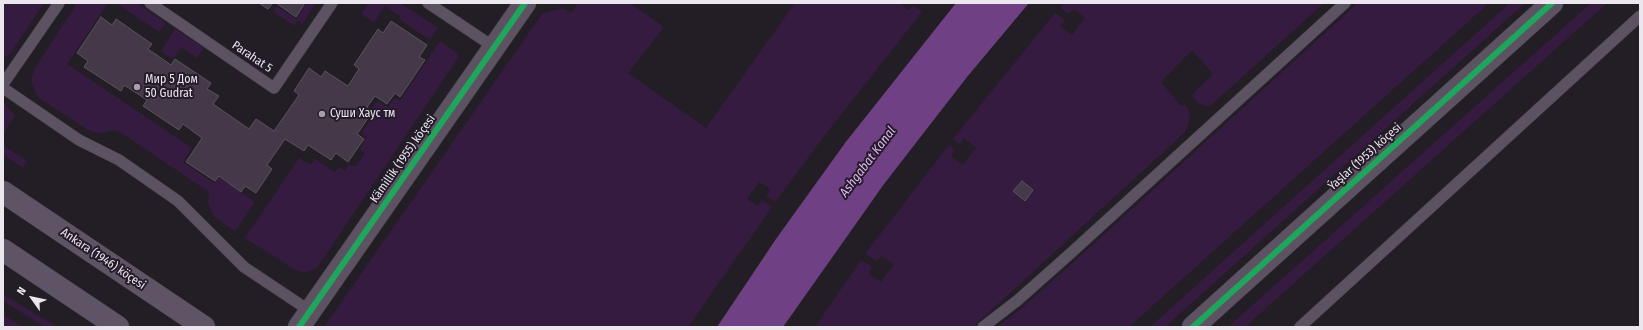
<!DOCTYPE html>
<html>
<head>
<meta charset="utf-8">
<style>
	body { margin:0 }
	#map { position:relative; width:1643px; height:330px; overflow:hidden; background:#231e25; font-family:"Fira Sans Condensed",sans-serif }
	canvas { display:block }
	.frame { position:absolute; inset:0; border:4px solid #ece6ef; pointer-events:none }
	.north { position:absolute; left:12px; top:278px; width:40px; height:40px; -webkit-text-stroke:3px #241b28; paint-order:stroke; rotate:303deg; font-size:11px; font-weight:700; line-height:16px; text-align:center; color:#ece6ef }
	.north::after { content:''; display:block; margin:auto; width:14px; height:18px; background:#ece6ef; clip-path:polygon(50% 0,100% 100%,50% 72%,0 100%) }
</style>
</head>
<body>
<div id="map">
<canvas width="1643" height="330"></canvas>
<div class="frame"></div>
<div class="north">N</div>
</div>
<script>
const c = document.querySelector('canvas').getContext('2d');
c.lineJoin = 'round';
function fill(path, color) {
  c.fillStyle = color;
  c.fill(path, 'evenodd');
}
function toPath(rows) {
  const path = new Path2D();
  for (const r of rows) {
    path.moveTo(r[0], r[1]);
    for (let i = 2; i < r.length; i += 2) path.lineTo(r[i], r[i + 1]);
  }
  return path;
}
function trace(path, color, width, dash) {
  c.strokeStyle = color;
  c.lineWidth = width;
  c.lineCap = dash ? 'butt' : 'round';
  c.setLineDash(dash || []);
  c.stroke(path);
}
function drawText(font, color, halo, rows, align = 'center') {
  c.font = font + ' "Fira Sans Condensed",sans-serif';
  c.lineWidth = 4;
  c.setLineDash([]);
  c.textBaseline = 'middle';
  c.strokeStyle = halo;
  c.fillStyle = color;
  for (const [text, x, y, turn = 0] of rows) {
    c.save();
    c.translate(x, y);
    c.rotate((+turn || 0) * Math.PI / 180);
    c.textAlign = isNaN(turn) ? turn : align;
    if (halo) c.strokeText(text, 0, 0);
    c.fillText(text, 0, 0);
    c.restore();
  }
}
const green = toPath([
	[5,3,44,3,10,54,3,58,3,7],
	[77,3,108,3,67,64,192,148,183,162,214,183,219,177,255,202,235,231,217,219,212,213,208,202,209,192,120,132,115,130,100,133,93,132,87,129,39,98,36,94,32,83,32,76,34,70],
	[116,3,137,3,166,23,159,32],
	[307,3,316,3,302,24,298,20,294,26,273,11,276,6,296,19],
	[368,3,400,3,438,28,430,40,399,19,400,16,385,6,374,22,361,14],
	[578,3,630,3,664,27,628,73,706,128,795,3,900,3,908,10,914,5,922,12,828,131,775,202,766,196,770,189,759,182,747,199,758,206,762,200,772,207,688,327,324,327,542,14,563,8,571,13],
	[1064,3,1324,3,1210,106,1204,106,1198,103,1192,95,1213,74,1192,50,1161,82,1181,106,1184,104,1188,109,1190,118,1185,132,973,327,815,327,861,260,872,267,869,274,881,282,894,264,881,256,877,261,865,254,949,145,955,150,951,156,963,165,976,148,964,138,960,144,953,139,1055,13,1065,20,1060,26,1072,35,1085,18,1074,9,1069,14,1060,8],
	[1358,3,1489,3,1129,327,997,327,1022,308,1076,260],
	[1510,3,1525,3,1165,327,1150,327],
	[1591,3,1607,3,1245,327,1228,327],
	[175,29,204,48,197,58,181,47,173,59,161,51],
	[440,41,457,53,458,58,316,269,307,272,302,272,294,269,245,238,299,158,311,165,315,159,335,172,340,167,345,171,349,164,355,167,365,153,360,149,367,137,361,133,376,111,372,108,378,101,388,107,395,97,400,101],
	[3,102,15,115,5,131,3,130],
	[3,145,27,161,23,168,3,154],
	[3,294,57,327,45,327,3,301],
	[3,315,23,327,3,327]
]);
const water = toPath([
	[956,3,1029,3,967,77,884,184,783,327,717,327,776,239,845,143]
]);
const building = toPath([
	[259,3,273,3,268,9,259,3],
	[276,3,305,3,296,17,276,3],
	[101,17,112,25,116,19,152,44,148,49,171,65,175,59,211,83,207,89,219,96,213,104,249,129,256,119,274,131,299,95,294,91,309,68,321,77,325,71,348,86,359,69,354,65,378,29,383,33,391,21,427,45,419,57,425,60,400,97,395,93,387,104,375,96,367,107,373,111,357,134,364,139,348,162,336,153,331,160,308,145,304,151,285,139,267,165,272,169,256,193,245,186,241,192,219,176,215,181,186,162,202,138,183,124,179,130,143,106,147,100,124,85,121,91,84,67,88,61,77,53,101,17],
	[1022,181,1033,190,1025,201,1013,191,1022,181]
]);
const lane = toPath([
	[150,3,274,88,332,3],
	[428,3,494,47],
	[3,84,59,3],
	[3,88,79,140,119,160,178,201,244,267,310,311],
	[983,327,1018,300,1072,252,1345,3],
	[1300,327,1640,16]
]);
const street = toPath([
	[299,327,525,3],
	[1193,327,1552,3]
]);
const secondary = toPath([
	[3,192,204,327],
	[3,250,118,327]
]);
const cycleway = toPath([
	[299,327,525,3],
	[1193,327,1552,3]
]);
const markers = [
	[137,87,4,"#a6a0a8"],
	[322,114,4,"#a6a0a8"]
];
const streetNames = [
	["Parahat 5",252,57,34],
	["Ýaşlar (1953) köçesi",1365,157,-42],
	["Kämillik (1955) köçesi",403,159,-55],
	["Ankara (1946) köçesi",103,259,34]
];
const poiNames = [
	["Мир 5 Дом",145,80],
	["50 Gudrat",145,94],
	["Суши Хаус тм",330,114]
];
const waterNames = [
	["Ashgabat Kanal",868,162,-53]
];
fill(green, '#351b40');
fill(water, '#6f4184');
fill(building, '#453949');
trace(building, '#58545a', 1);
trace(lane, '#3e3b40', 12);
trace(street, '#3e3b40', 23);
trace(secondary, '#3e3b40', 23);
trace(lane, '#5c5261', 11);
trace(street, '#5c5261', 22);
trace(secondary, '#5f5465', 22);
trace(cycleway, '#20a55d', 6);
for (const [x, y, r, color] of markers) {
  const dot = new Path2D();
  dot.arc(x, y, r, 0, 2 * Math.PI);
  c.fillStyle = color;
  c.fill(dot);
  trace(dot, '#241b28', 1.5);
}
drawText('12px', '#ece6ef', '#241b28', streetNames);
drawText('12px', '#ece6ef', '#241b28', poiNames, 'left');
drawText('italic 13px', '#e1b9f4', '#241b28', waterNames);
</script>
</body>
</html>
